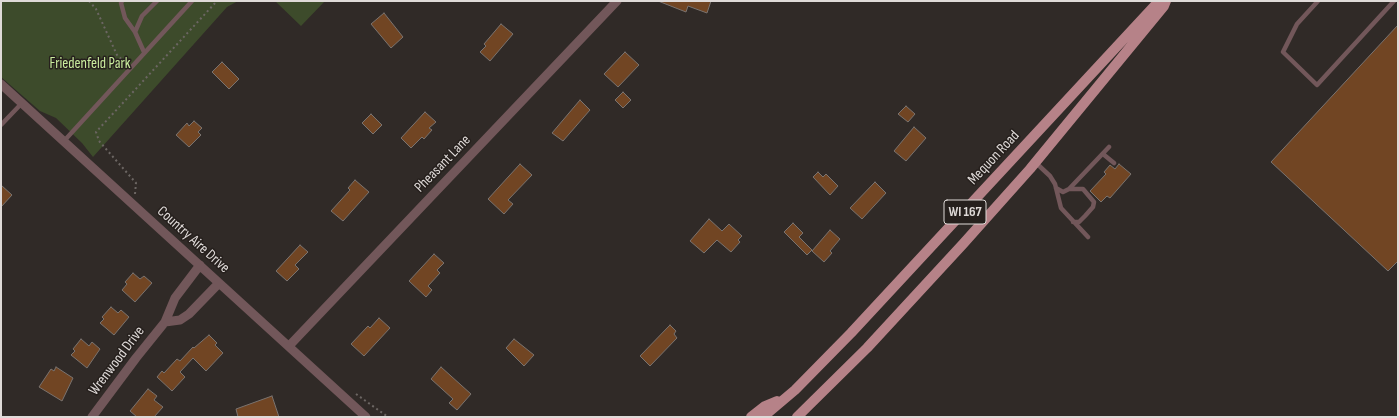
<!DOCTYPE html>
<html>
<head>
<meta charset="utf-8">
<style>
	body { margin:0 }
	#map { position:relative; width:1399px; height:418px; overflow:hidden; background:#302a27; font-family:"Sofia Sans Condensed",sans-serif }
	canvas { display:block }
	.frame { position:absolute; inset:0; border:2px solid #dfdad8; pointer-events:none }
</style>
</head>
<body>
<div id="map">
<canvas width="1399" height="418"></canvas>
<div class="frame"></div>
</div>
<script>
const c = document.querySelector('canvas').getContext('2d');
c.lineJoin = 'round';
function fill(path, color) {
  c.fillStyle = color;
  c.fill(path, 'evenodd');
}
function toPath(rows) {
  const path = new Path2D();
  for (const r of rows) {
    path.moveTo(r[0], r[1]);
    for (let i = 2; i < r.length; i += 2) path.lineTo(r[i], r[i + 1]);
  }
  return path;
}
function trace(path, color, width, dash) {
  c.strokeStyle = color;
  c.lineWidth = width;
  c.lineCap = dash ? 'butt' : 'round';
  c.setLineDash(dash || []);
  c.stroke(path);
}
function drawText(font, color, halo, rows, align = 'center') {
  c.font = font + ' "Sofia Sans Condensed",sans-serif';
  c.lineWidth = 3;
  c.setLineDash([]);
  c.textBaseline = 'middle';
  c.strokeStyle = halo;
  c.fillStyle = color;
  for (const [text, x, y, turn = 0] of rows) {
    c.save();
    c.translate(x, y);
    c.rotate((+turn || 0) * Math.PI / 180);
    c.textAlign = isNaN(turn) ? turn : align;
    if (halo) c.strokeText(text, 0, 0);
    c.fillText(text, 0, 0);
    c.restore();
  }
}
const green = toPath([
	[1,1,238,1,227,7,93,157,82,143,56,118,40,111,1,77],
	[275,1,325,1,301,26]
]);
const building = toPath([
	[658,1,711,1,707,13,688,6,686,12,658,1],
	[384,13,403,37,391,48,371,24,384,13],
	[501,24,513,34,490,61,480,52,486,46,484,44,501,24],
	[1398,25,1398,261,1388,271,1271,162,1398,25],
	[625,52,639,65,618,87,604,74,625,52],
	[222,62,239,79,229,89,212,72,222,62],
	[623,92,631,100,623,108,615,100,623,92],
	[580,100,590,110,563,141,552,133,580,100],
	[906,106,915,114,908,122,898,114,906,106],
	[425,112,436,122,429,128,432,130,424,139,422,137,411,148,401,138,425,112],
	[371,114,382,125,373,134,362,123,371,114],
	[194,121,202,128,198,132,201,135,189,147,176,135,187,123,189,126,194,121],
	[914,127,926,138,906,161,894,151,914,127],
	[520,164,532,175,508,200,513,204,504,214,488,199,520,164],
	[1119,164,1131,174,1110,198,1107,196,1101,202,1090,191,1106,174,1104,172,1110,165,1115,169,1119,164],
	[818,172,823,177,826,174,838,186,830,195,813,177,818,172],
	[355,180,369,192,343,221,331,211,350,190,348,188,355,180],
	[875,182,886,193,862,219,850,208,875,182],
	[1,185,12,195,1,207,1,185],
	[709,219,722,231,729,224,742,236,738,240,740,242,731,252,717,240,704,253,690,241,709,219],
	[793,223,803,233,799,237,812,250,807,255,784,232,793,223],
	[830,230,840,239,830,251,832,253,824,262,812,251,830,230],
	[300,245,308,252,295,265,299,269,287,281,276,271,300,245],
	[434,254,444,263,437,270,440,273,428,286,432,290,426,297,409,281,434,254],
	[133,273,140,279,144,276,152,283,135,302,122,290,127,284,125,282,133,273],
	[111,307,118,313,121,310,129,317,114,335,100,323,104,319,102,317,111,307],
	[379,318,390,328,364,356,351,344,368,326,370,328,379,318],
	[670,325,676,331,674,334,677,338,650,366,640,356,670,325],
	[209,335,217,343,215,345,223,353,206,371,193,358,180,372,185,377,172,391,157,377,162,371,164,373,177,359,180,361,193,347,194,348,209,335],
	[81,339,89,346,92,342,100,349,87,368,71,355,75,351,73,349,81,339],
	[514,339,534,355,524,366,506,348,514,339],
	[56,367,73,378,62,401,39,387,51,369,54,371,56,367],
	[441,367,471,394,457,410,449,403,453,399,431,379,441,367],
	[148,389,157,396,154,400,163,407,154,417,137,417,130,411,148,389],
	[272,396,279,417,238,417,236,409,272,396]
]);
const path = toPath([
	[89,1,96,9,117,55,127,64],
	[135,194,136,183,99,141,96,132,217,1],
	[356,394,388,417]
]);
const service = toPath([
	[122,1,121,3,125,18,135,32,144,52],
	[1318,1,1297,24,1283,52,1317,85,1394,1],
	[135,32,142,16,157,1],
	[1,125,22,103],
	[64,141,192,1],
	[1103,154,1114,163],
	[1035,162,1050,176,1055,184,1061,208,1088,237],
	[1056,188,1063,192,1069,189,1109,147],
	[1069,189,1083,189,1094,202,1093,207,1085,216,1079,222,1073,222]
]);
const minor = toPath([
	[1,84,366,417],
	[165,322,180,320,189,314,219,283],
	[289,346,617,1],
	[92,417,136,358,165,322,175,298,200,265]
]);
const primary = toPath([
	[751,417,765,406,777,401],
	[763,417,795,390,851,333,1159,1],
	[797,417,867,348,963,244,1030,169,1164,6,1166,1]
]);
const shields = [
	[965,212,42]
];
const shieldNames = [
	["WI 167",965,212]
];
const parkNames = [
	["Friedenfeld Park",90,64]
];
const streetNames = [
	["Mequon Road",994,158,-47],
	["Pheasant Lane",443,164,-46],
	["Country Aire Drive",193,240,42],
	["Wrenwood Drive",117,361,-53]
];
fill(green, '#3d4b2b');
fill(building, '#714523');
trace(building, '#7a736f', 1);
trace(path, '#6c6663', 2, [2, 3]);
trace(service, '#72575a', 4.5);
trace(minor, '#72575a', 9);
trace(primary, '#b68288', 10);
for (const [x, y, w] of shields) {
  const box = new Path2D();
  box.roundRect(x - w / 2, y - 12, w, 24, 3);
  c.fillStyle = '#26201d';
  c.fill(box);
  trace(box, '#dfdad8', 1);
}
drawText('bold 14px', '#dfdad8', null, shieldNames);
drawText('15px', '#c9eb9d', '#26201d', parkNames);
drawText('15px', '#dfdad8', '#26201d', streetNames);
</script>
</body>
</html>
